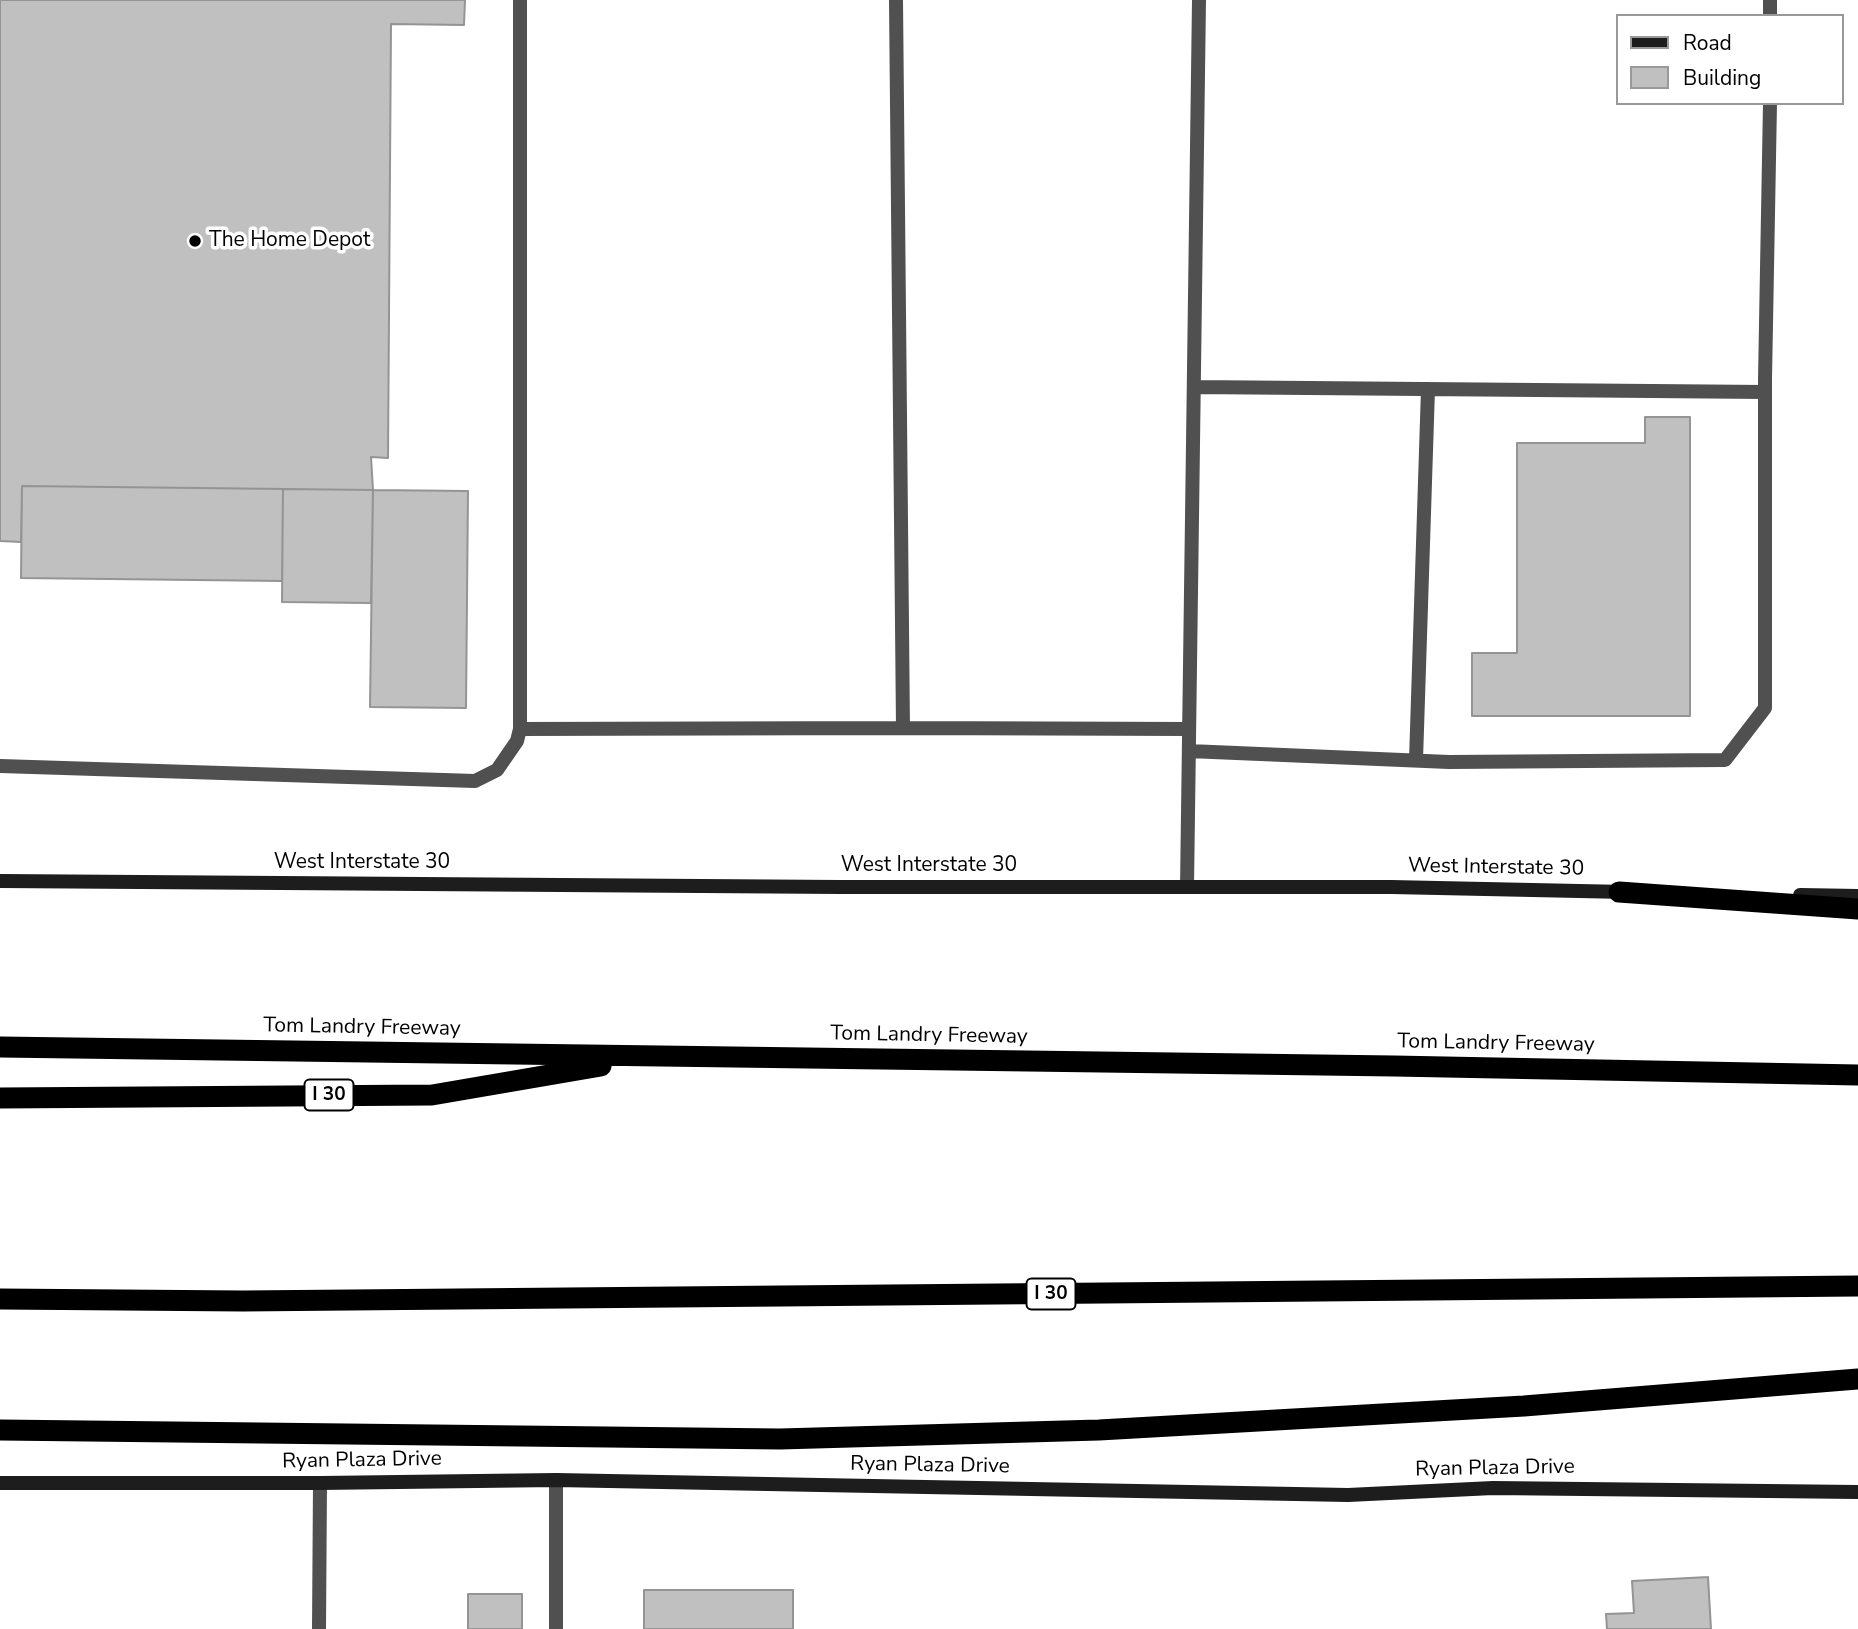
<!DOCTYPE html>
<html>
<head>
<meta charset="utf-8">
<style>
	body { margin:0 }
	#map { position:relative; width:1858px; height:1629px; overflow:hidden; background:#fff; font-family:"Nunito Sans",sans-serif }
	canvas { display:block }
	.legend { position:absolute; left:1616px; top:14px; width:228px; height:91px; box-sizing:border-box; background:#fff; border:2px solid #999; margin:0; padding:9px 12px; list-style:none; font-size:21px; color:#000 }
	.legend li { display:flex; align-items:center; gap:14px; height:35px }
	.legend b { width:35px; border:2px solid #999 }
</style>
</head>
<body>
<div id="map">
<canvas width="1858" height="1629"></canvas>
<ul class="legend">
<li><b style="height:9px;background:#1d1d1d"></b>Road</li>
<li><b style="height:19px;background:#c0c0c0"></b>Building</li>
</ul>
</div>
<script>
const c = document.querySelector('canvas').getContext('2d');
c.lineJoin = 'round';
function fill(path, color) {
  c.fillStyle = color;
  c.fill(path, 'evenodd');
}
function toPath(rows) {
  const path = new Path2D();
  for (const r of rows) {
    path.moveTo(r[0], r[1]);
    for (let i = 2; i < r.length; i += 2) path.lineTo(r[i], r[i + 1]);
  }
  return path;
}
function trace(path, color, width, dash) {
  c.strokeStyle = color;
  c.lineWidth = width;
  c.lineCap = dash ? 'butt' : 'round';
  c.setLineDash(dash || []);
  c.stroke(path);
}
function drawText(font, color, halo, rows, align = 'center') {
  c.font = font + ' "Nunito Sans",sans-serif';
  c.lineWidth = 7;
  c.setLineDash([]);
  c.textBaseline = 'middle';
  c.strokeStyle = halo;
  c.fillStyle = color;
  for (const [text, x, y, turn = 0] of rows) {
    c.save();
    c.translate(x, y);
    c.rotate((+turn || 0) * Math.PI / 180);
    c.textAlign = isNaN(turn) ? turn : align;
    if (halo) c.strokeText(text, 0, 0);
    c.fillText(text, 0, 0);
    c.restore();
  }
}
const building = toPath([
	[0,0,465,0,464,25,391,24,388,458,371,457,373,490,22,486,21,542,0,541,0,0],
	[1645,417,1690,417,1690,716,1472,716,1472,653,1517,653,1517,443,1645,443,1645,417],
	[22,486,283,489,282,581,21,578,22,486],
	[283,489,373,490,371,603,282,602,283,489],
	[373,490,468,491,466,708,370,707,373,490],
	[1708,1577,1711,1629,1607,1629,1606,1614,1634,1613,1632,1581,1708,1577],
	[644,1590,793,1590,793,1629,644,1629,644,1590],
	[468,1594,522,1594,522,1629,468,1629,468,1594]
]);
const service = toPath([
	[520,0,520,729,903,728,896,0],
	[1770,0,1770,16],
	[1194,387,1765,392],
	[903,728,1189,729],
	[1189,751,1449,762,1725,760,1765,708,1765,379,1770,103],
	[1416,760,1428,389],
	[0,766,475,781,497,770,517,741,520,729],
	[1187,887,1199,0],
	[556,1480,556,1629],
	[319,1629,320,1483]
]);
const secondary = toPath([
	[0,881,841,887,1391,887,1626,892],
	[1800,895,1858,896],
	[0,1483,320,1483,556,1480,1348,1495,1493,1488,1858,1492]
]);
const motorway = toPath([
	[1619,892,1858,909],
	[0,1047,1394,1066,1858,1075],
	[0,1098,432,1095,601,1066],
	[0,1299,243,1301,1858,1286],
	[0,1430,780,1439,1099,1430,1524,1406,1858,1379]
]);
const markers = [
	[195,241,7,"#000"]
];
const shields = [
	[329,1095,49],
	[1051,1294,49]
];
const shieldNames = [
	["I 30",329,1095],
	["I 30",1051,1294]
];
const poiNames = [
	["The Home Depot",209,241]
];
const streetNames = [
	["West Interstate 30",362,863],
	["West Interstate 30",929,866],
	["West Interstate 30",1496,868,1],
	["Tom Landry Freeway",362,1028,1],
	["Tom Landry Freeway",929,1036,1],
	["Tom Landry Freeway",1496,1044,1],
	["Ryan Plaza Drive",362,1461,-1],
	["Ryan Plaza Drive",930,1466,1],
	["Ryan Plaza Drive",1495,1469,-1]
];
fill(building, '#c0c0c0');
trace(building, '#949494', 2);
trace(service, '#505050', 14);
trace(secondary, '#1d1d1d', 14);
trace(motorway, '#000', 21);
for (const [x, y, r, color] of markers) {
  const dot = new Path2D();
  dot.arc(x, y, r, 0, 2 * Math.PI);
  c.fillStyle = color;
  c.fill(dot);
  trace(dot, '#fff', 2.5);
}
for (const [x, y, w] of shields) {
  const box = new Path2D();
  box.roundRect(x - w / 2, y - 15.5, w, 31, 5);
  c.fillStyle = '#fff';
  c.fill(box);
  trace(box, '#000', 2);
}
drawText('bold 19px', '#000', null, shieldNames);
drawText('21px', '#000', '#fff', poiNames, 'left');
drawText('21px', '#000', '#fff', streetNames);
</script>
</body>
</html>
